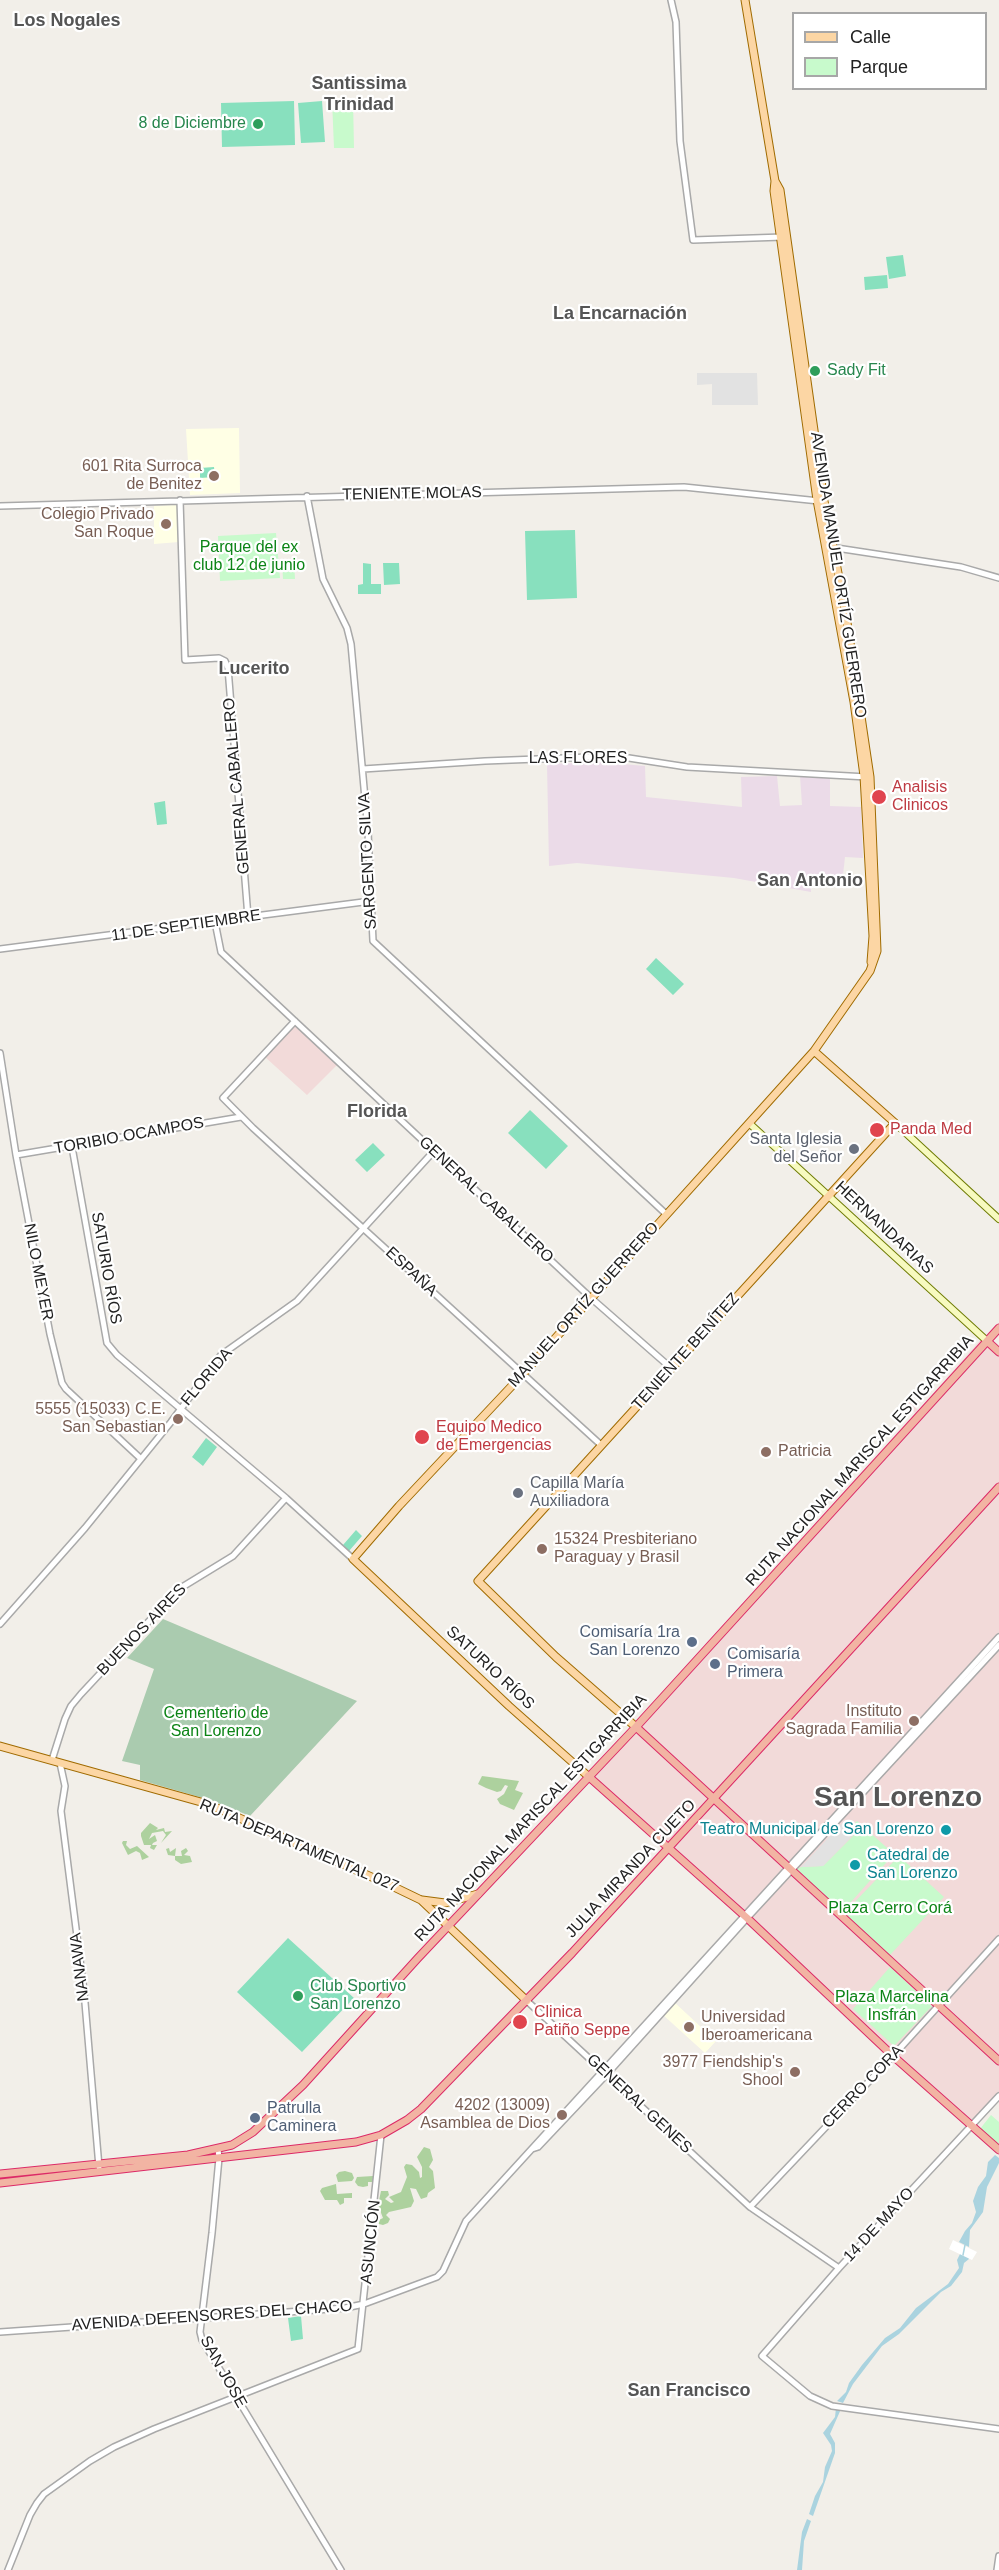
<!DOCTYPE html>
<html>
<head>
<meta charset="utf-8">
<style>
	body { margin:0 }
	#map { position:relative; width:999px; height:2570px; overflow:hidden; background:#f2efe9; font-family:Helvetica,sans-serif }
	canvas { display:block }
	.legend { position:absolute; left:792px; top:12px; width:195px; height:78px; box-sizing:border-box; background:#fff; border:2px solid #a7a7a7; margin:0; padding:8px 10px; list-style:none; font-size:18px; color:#222 }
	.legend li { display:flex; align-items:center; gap:12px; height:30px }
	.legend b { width:30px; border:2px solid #a7a7a7 }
</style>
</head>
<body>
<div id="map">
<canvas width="999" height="2570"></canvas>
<ul class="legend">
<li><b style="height:8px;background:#fcd6a4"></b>Calle</li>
<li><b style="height:16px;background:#c8facc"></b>Parque</li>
</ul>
</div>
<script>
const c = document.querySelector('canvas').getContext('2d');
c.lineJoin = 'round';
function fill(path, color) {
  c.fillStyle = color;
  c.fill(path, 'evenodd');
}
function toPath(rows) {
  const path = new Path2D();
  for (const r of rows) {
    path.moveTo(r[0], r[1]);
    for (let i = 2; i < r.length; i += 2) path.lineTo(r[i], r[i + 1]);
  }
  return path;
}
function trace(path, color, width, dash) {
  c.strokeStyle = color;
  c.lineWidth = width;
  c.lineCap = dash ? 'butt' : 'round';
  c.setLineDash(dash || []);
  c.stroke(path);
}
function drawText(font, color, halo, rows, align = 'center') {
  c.font = font + ' Helvetica,sans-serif';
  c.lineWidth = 4.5;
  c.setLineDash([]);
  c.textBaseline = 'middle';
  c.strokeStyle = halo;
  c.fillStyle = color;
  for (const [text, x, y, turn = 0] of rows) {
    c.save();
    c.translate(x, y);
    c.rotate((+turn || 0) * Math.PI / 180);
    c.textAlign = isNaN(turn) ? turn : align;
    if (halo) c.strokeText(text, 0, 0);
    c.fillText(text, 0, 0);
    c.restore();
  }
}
const commercial = toPath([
	[295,1026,337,1065,307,1095,265,1057],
	[984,1336,999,1349,999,2097,971,2127,585,1777,915,1413,905,1402,907,1400,918,1410]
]);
const industrial = toPath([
	[600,762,645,766,646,797,742,807,741,777,777,776,780,806,802,805,800,776,830,778,830,806,861,807,863,858,845,857,842,884,810,881,811,892,734,878,577,863,549,866,547,764]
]);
const education = toPath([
	[239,428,240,493,190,495,186,429],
	[178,505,179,542,154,544,154,506],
	[673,2001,716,2041,705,2053,662,2014]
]);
const forest = toPath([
	[482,1776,519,1781,515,1790,523,1793,514,1810,500,1804,497,1799,504,1794,508,1786,505,1785,501,1791,497,1792,486,1788,478,1784],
	[150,1823,158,1828,156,1830,164,1828,165,1832,172,1831,161,1843,166,1835,163,1831,152,1833,149,1839,155,1835,157,1841,153,1843,152,1845,157,1845,154,1850,150,1848,151,1845,144,1845,141,1836,141,1833],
	[123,1841,127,1841,126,1845,130,1849,137,1846,149,1857,142,1860,140,1853,136,1851,128,1855,122,1843],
	[169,1848,170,1852,176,1848,175,1856,182,1856,181,1851,186,1848,188,1851,184,1855,190,1856,192,1862,181,1864,175,1860,175,1856,168,1855,166,1849],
	[424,2147,430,2149,433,2160,429,2167,433,2171,435,2188,428,2193,427,2197,421,2199,416,2189,410,2188,414,2201,411,2207,389,2212,386,2215,390,2219,388,2223,383,2225,379,2224,379,2220,383,2218,378,2205,381,2191,388,2191,389,2195,385,2199,391,2203,394,2202,389,2197,401,2192,407,2177,404,2167,406,2164,412,2165,419,2172,420,2178,422,2177,422,2167,417,2157],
	[345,2171,352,2173,354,2178,352,2181,338,2182,336,2175,339,2172],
	[373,2176,374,2182,368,2182,368,2186,363,2187,358,2186,355,2182,357,2177],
	[336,2184,337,2194,352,2193,352,2198,344,2198,344,2203,340,2205,337,2200,325,2200,320,2191,322,2188]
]);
const cemetery = toPath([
	[163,1619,357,1701,250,1816,210,1800,140,1780,140,1765,122,1761,154,1669,127,1658]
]);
const park = toPath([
	[353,99,354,148,334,148,332,100],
	[276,533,280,578,220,581,218,536],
	[294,561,295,579,283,579,282,562],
	[857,1821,894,1854,842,1912,796,1870,801,1867,823,1866,856,1833,851,1827],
	[899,1856,944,1897,889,1956,843,1914],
	[890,1967,932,2006,894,2046,853,2009],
	[991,2115,999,2122,999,2145,980,2129]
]);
const pitch = toPath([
	[294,101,295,145,222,147,221,103],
	[322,101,325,142,301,143,298,103],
	[903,255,906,276,889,279,886,257],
	[887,275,888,288,865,290,864,277],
	[214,467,215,477,200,478,200,468],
	[575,530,577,598,527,600,525,531],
	[363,563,371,564,371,584,381,584,381,594,358,594,358,585,363,584],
	[383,563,399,563,400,584,384,585],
	[165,801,167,824,157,825,154,803],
	[656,958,684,984,673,995,646,969],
	[530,1110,568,1146,546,1169,508,1133],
	[373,1143,385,1155,367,1172,355,1160],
	[206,1438,217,1447,203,1466,192,1457],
	[356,1530,362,1536,349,1551,343,1545],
	[288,1938,354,1998,302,2052,237,1992],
	[301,2316,303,2339,291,2341,288,2318]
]);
const parking = toPath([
	[697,373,757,373,758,405,712,405,712,384,697,385],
	[844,1821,856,1832,823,1866,801,1867]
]);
const water = toPath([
	[995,2155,999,2158,999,2163,987,2187,983,2212,970,2230,969,2247,959,2242,965,2231,972,2223,976,2212,973,2201,978,2187,986,2176,988,2162],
	[961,2252,968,2255,969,2259,964,2263,962,2272,951,2286,941,2292,899,2334,882,2346,853,2384,843,2403,837,2401,846,2392,849,2383,862,2365,885,2338,900,2328,916,2308,948,2284,959,2268,957,2260],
	[836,2408,841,2409,830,2434,835,2443,835,2453,813,2516,809,2514,815,2496,823,2482,825,2467,832,2451,831,2445,823,2433,835,2417],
	[807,2519,811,2521,804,2541,802,2570,797,2570,802,2532]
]);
const pier = toPath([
	[953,2240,977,2252,972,2260,949,2249]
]);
const stream = toPath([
	[963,2255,965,2245]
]);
const tertiary = toPath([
	[671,0,676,22,680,141,693,240,783,237],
	[307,496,323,579,347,628,351,644,368,832,373,941,666,1214],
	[180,500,185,660,219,658,225,661,228,668,248,917],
	[0,506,684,487,819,501],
	[830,547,961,567,999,578],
	[363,769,485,761,616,756,687,767,867,777],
	[215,922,221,952,591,1298,671,1368],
	[0,949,371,901],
	[295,1021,223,1098,253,1128,601,1445],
	[0,1053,16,1155,50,1334,62,1383,66,1389,140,1458],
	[72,1147,107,1343,117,1355,286,1498,353,1559],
	[16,1155,241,1117],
	[0,1624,85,1528,171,1422,221,1355,297,1301,434,1151],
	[52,1760,65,1719,71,1706,81,1694,179,1589,233,1556,286,1498],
	[60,1763,65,1786,61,1811,84,1991,99,2167],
	[527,2001,750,2207,839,2268],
	[999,2096,839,2268,762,2356,810,2396,832,2406,999,2429],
	[218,2149,219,2158,212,2233,200,2332,202,2340,341,2570],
	[532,2149,538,2147,607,2074,747,1918,999,1645],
	[750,2207,893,2056,999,1939],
	[0,2332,345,2308,364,2304,437,2277,443,2271,466,2221,999,1637],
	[8,2570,30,2515,37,2503,44,2494,90,2461,114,2447,154,2429,358,2349,381,2135],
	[997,2570,999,2556]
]);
const secondary = toPath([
	[895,1123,999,1219],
	[750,1124,987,1341]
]);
const primary = toPath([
	[745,0,775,181,774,191,817,500,854,702,864,776,873,936,871,962],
	[636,1727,556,1657,478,1581,895,1123,814,1051],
	[0,1746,208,1804,394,1887,421,1900,527,2001],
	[588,1776,509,1706,353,1559,399,1506,523,1374,814,1051,870,971,877,951,870,777,845,609,824,501,780,190,775,181],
	[422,1900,445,1903,478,1894]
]);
const trunk = toPath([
	[987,1341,999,1352],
	[636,1727,999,2061],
	[588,1776,747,1918,893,2056,999,2150],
	[0,2174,188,2155,232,2145,253,2132,303,2085,418,1958,636,1727,999,1328],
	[0,2183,356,2142,381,2135,407,2120,421,2109,572,1953,999,1487]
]);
const markers = [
	[258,124,6,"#2e9e5b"],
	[815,371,6,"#2e9e5b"],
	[214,476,6,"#8d6e63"],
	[166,524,6,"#8d6e63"],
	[879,797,8,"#e0444e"],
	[877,1130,8,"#e0444e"],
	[854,1149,6,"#6b7280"],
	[178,1419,6,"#8d6e63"],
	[422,1437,8,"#e0444e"],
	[766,1452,6,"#8d6e63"],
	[518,1493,6,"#6b7280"],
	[542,1549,6,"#8d6e63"],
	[692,1642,6,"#5c6f8a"],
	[715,1664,6,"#5c6f8a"],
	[914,1721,6,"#8d6e63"],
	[946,1830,6,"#0f9aa8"],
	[855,1865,6,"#0f9aa8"],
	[298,1996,6,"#2e9e5b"],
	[520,2022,8,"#e0444e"],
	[689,2027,6,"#8d6e63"],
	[795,2072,6,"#8d6e63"],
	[562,2115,6,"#8d6e63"],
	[255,2118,6,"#5c6f8a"]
];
const leisureNames = [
	["8 de Diciembre",246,124,"right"],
	["Sady Fit",827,371],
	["Club Sportivo",310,1987],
	["San Lorenzo",310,2005]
];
const educationNames = [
	["601 Rita Surroca",202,467],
	["de Benitez",202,485],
	["Colegio Privado",154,515],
	["San Roque",154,533],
	["5555 (15033) C.E.",166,1410],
	["San Sebastian",166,1428],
	["Patricia",778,1452,"left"],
	["15324 Presbiteriano",554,1540,"left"],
	["Paraguay y Brasil",554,1558,"left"],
	["Instituto",902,1712],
	["Sagrada Familia",902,1730],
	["Universidad",701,2018,"left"],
	["Iberoamericana",701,2036,"left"],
	["3977 Fiendship's",783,2063],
	["Shool",783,2081],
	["4202 (13009)",550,2106],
	["Asamblea de Dios",550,2124]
];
const streetNames = [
	["TENIENTE MOLAS",412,494,-1],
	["AVENIDA MANUEL ORTÍZ GUERRERO",838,575,81],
	["LAS FLORES",578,759],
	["GENERAL CABALLERO",237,786,-95],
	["SARGENTO SILVA",368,861,-93],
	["11 DE SEPTIEMBRE",186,926,-8],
	["TORIBIO OCAMPOS",129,1136,-10],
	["GENERAL CABALLERO",486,1200,43],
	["HERNANDARIAS",884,1228,43],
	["SATURIO RÍOS",106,1268,80],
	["NILO MEYER",38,1272,79],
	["ESPAÑA",411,1272,43],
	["MANUEL ORTÍZ GUERRERO",584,1305,-48],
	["TENIENTE BENÍTEZ",686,1352,-48],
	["FLORIDA",207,1377,-50],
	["RUTA NACIONAL MARISCAL ESTIGARRIBIA",860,1461,-48],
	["BUENOS AIRES",142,1630,-46],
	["SATURIO RÍOS",490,1668,43],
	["RUTA NACIONAL MARISCAL ESTIGARRIBIA",531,1818,-47],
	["RUTA DEPARTAMENTAL 027",299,1846,23],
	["JULIA MIRANDA CUETO",631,1869,-47],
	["NANAWA",80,1967,-97],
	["CERRO CORA",863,2087,-46],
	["GENERAL GENES",639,2104,43],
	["14 DE MAYO",879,2225,-47],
	["ASUNCIÓN",371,2242,-84],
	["AVENIDA DEFENSORES DEL CHACO",212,2316,-4],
	["SAN JOSE",223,2372,61]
];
const parkNames = [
	["Parque del ex",249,548],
	["club 12 de junio",249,566],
	["Cementerio de",216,1714],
	["San Lorenzo",216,1732],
	["Plaza Cerro Corá",890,1909],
	["Plaza Marcelina",892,1998],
	["Insfrán",892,2016]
];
const healthNames = [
	["Analisis",892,788],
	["Clinicos",892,806],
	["Panda Med",890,1130],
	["Equipo Medico",436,1428],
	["de Emergencias",436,1446],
	["Clinica",534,2013],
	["Patiño Seppe",534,2031]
];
const worshipNames = [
	["Santa Iglesia",842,1140],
	["del Señor",842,1158],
	["Capilla María",530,1484,"left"],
	["Auxiliadora",530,1502,"left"]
];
const serviceNames = [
	["Comisaría 1ra",680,1633,"right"],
	["San Lorenzo",680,1651,"right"],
	["Comisaría",727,1655],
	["Primera",727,1673],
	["Patrulla",267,2109],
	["Caminera",267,2127]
];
const cultureNames = [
	["Teatro Municipal de San Lorenzo",934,1830],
	["Catedral de",867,1856,"left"],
	["San Lorenzo",867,1874,"left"]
];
const neighbourhoodNames = [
	["Los Nogales",67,21],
	["Santissima",359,84],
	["Trinidad",359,105],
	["La Encarnación",620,314],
	["Lucerito",254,669],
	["San Antonio",810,881],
	["Florida",377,1112],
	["San Francisco",689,2391]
];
const townNames = [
	["San Lorenzo",898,1798]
];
fill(commercial, '#f2dad9');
fill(industrial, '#ebdbe8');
fill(education, '#ffffe5');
fill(forest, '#add19e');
fill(cemetery, '#aacbaf');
fill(park, '#c8facc');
fill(pitch, '#88e0be');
fill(parking, '#e2e2e2');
fill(water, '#aad3df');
fill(pier, '#fff');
trace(stream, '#aad3df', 1.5);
trace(tertiary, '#a9a9a9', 8);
trace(secondary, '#707d05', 8);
trace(primary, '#a06b00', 9);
trace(trunk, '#dc2a67', 9);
trace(tertiary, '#fff', 5);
trace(secondary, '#f7fabf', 6);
trace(primary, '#fcd6a4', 7);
trace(trunk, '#f2b4a3', 7);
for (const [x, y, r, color] of markers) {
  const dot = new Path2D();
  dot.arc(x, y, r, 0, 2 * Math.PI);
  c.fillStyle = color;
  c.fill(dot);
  trace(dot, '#fff', 2);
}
drawText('16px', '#27864d', '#fff', leisureNames, 'left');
drawText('16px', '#785e54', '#fff', educationNames, 'right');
drawText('16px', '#222', '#fff', streetNames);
drawText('16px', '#0c8416', '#fff', parkNames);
drawText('16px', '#be3a42', '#fff', healthNames, 'left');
drawText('16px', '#5b616d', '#fff', worshipNames, 'right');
drawText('16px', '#4e5e75', '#fff', serviceNames, 'left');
drawText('16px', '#0d838f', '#fff', cultureNames, 'right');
drawText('bold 18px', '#555', '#fff', neighbourhoodNames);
drawText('bold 28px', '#555', '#fff', townNames);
</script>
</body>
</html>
